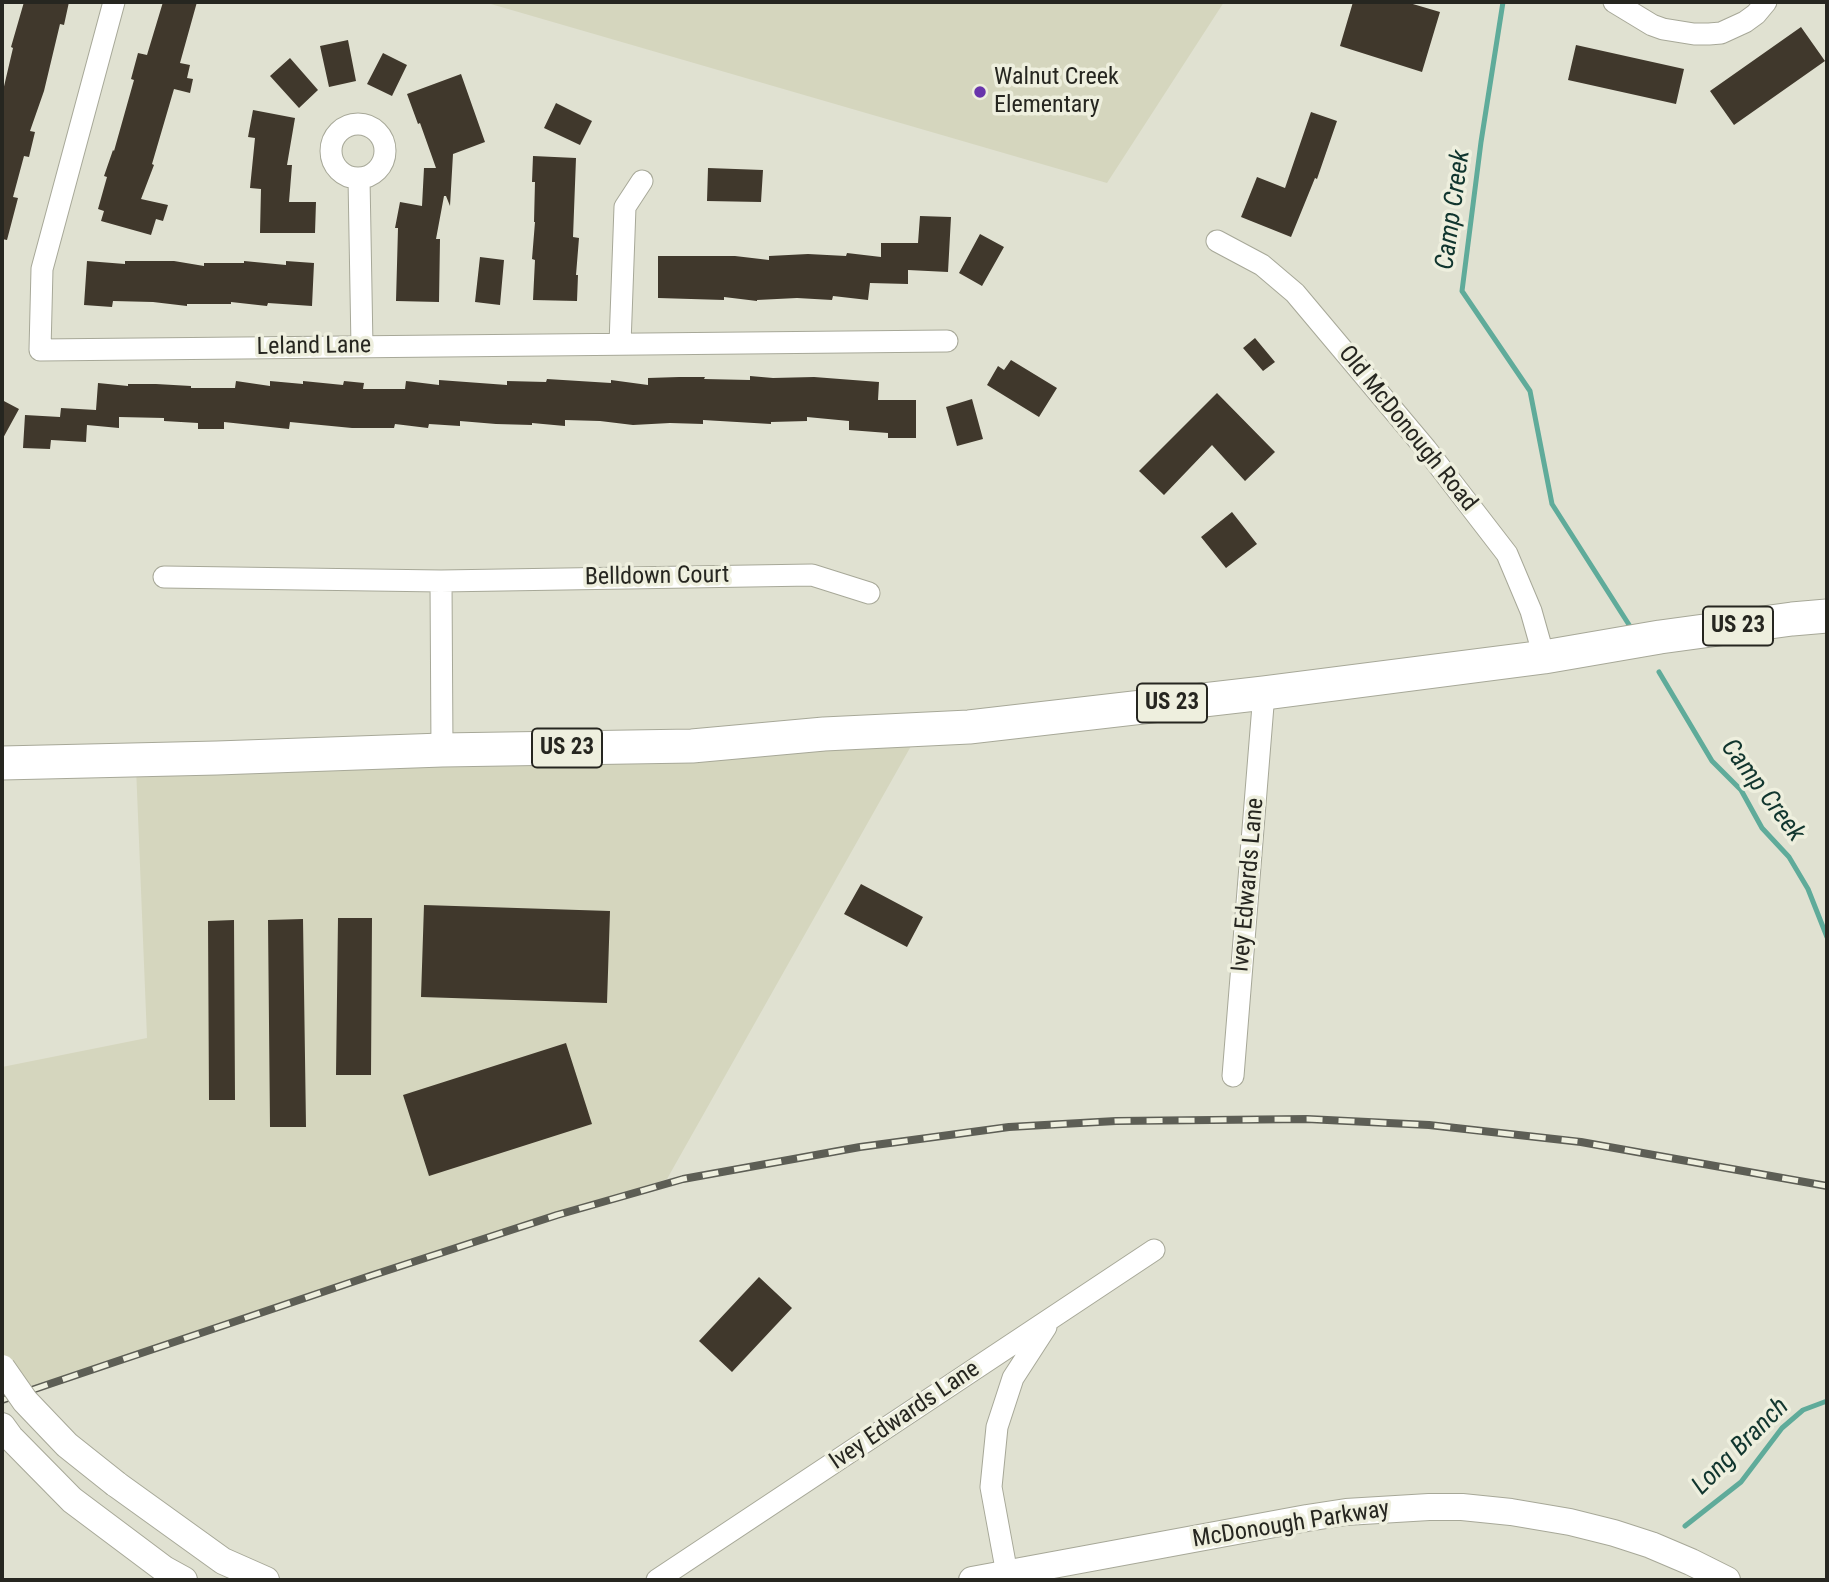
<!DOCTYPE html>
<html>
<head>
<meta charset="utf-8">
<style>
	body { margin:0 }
	#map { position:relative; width:1829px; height:1582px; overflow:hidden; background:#e0e1d1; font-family:"Roboto Condensed",sans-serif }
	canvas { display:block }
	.frame { position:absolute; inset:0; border:4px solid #262620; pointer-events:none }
</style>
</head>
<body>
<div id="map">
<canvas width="1829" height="1582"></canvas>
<div class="frame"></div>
</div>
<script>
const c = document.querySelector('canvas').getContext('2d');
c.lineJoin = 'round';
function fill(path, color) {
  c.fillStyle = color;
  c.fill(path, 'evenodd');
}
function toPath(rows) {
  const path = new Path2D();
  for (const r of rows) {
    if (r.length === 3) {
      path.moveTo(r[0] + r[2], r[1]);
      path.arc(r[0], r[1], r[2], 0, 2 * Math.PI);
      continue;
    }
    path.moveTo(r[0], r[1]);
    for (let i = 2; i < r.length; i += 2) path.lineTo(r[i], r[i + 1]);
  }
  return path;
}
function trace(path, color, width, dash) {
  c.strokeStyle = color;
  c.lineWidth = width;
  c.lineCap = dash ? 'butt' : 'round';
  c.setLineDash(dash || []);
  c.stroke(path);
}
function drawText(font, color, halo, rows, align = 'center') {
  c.font = font + ' "Roboto Condensed",sans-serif';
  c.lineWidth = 7;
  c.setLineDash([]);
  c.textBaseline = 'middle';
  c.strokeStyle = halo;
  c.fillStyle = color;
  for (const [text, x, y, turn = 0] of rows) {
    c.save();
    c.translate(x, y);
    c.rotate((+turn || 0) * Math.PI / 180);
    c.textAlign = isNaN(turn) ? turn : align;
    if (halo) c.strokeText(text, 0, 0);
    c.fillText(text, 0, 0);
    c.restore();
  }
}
const built = toPath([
	[484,2,1224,2,1107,183],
	[915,739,667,1179,2,1398,2,1067,147,1038,136,767]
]);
const stream = toPath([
	[1503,2,1481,142,1462,291,1530,391,1552,504,1633,631],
	[1659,672,1712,761,1741,790,1762,828,1789,857,1808,889,1827,937],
	[1685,1526,1741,1482,1782,1428,1803,1410,1827,1401]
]);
const building = toPath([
	[24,2,69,2,64,25,60,24,44,91,30,131,35,132,29,157,24,156,13,197,18,198,7,240,2,239,2,95,13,48,11,47],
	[163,2,197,2,180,63,190,65,187,78,193,79,190,93,174,89,152,164,154,165,141,199,168,205,163,221,156,219,151,235,101,221,104,211,98,209,107,177,104,176,113,150,114,151,134,80,131,79,138,53,147,55],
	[1353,2,1406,2,1440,12,1422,72,1340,46],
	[1801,27,1825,61,1734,125,1710,91],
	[348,40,356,81,329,87,320,46],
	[1576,45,1684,69,1676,104,1568,80],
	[383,53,407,65,392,96,367,84],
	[290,58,318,90,299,108,270,76],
	[461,74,485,142,453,154,450,206,446,196,444,196,436,239,440,239,439,302,396,301,398,228,395,228,400,202,422,206,424,168,436,168,420,123,418,124,407,94],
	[556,103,592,121,580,145,544,128],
	[253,110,295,118,287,165,292,165,289,202,316,202,315,233,260,233,261,189,250,188,255,138,248,137],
	[1311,112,1337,121,1317,179,1315,178,1291,237,1241,217,1257,177,1285,188],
	[533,156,576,158,573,237,579,238,576,275,578,275,577,301,533,300,535,260,532,259,535,222,534,222,535,182,532,182],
	[708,168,763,170,761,202,707,201],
	[920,216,951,217,948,272,908,270,908,284,870,283,868,300,833,296,832,300,797,298,757,300,757,301,724,297,724,300,658,298,658,256,735,256,769,260,769,256,808,254,846,256,847,253,881,257,881,243,918,243],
	[980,234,1004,247,982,286,959,273],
	[480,257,504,260,500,305,475,302],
	[87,261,125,264,125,261,174,261,204,266,204,263,244,263,244,261,286,265,286,261,314,263,312,306,268,303,267,306,231,302,231,304,187,304,187,306,153,302,113,301,112,307,84,305],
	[1255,338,1275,362,1263,371,1243,348],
	[1011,360,1057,388,1039,417,987,385,998,366,1004,370],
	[750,376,773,378,814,377,879,382,878,400,916,400,916,438,888,438,888,433,849,430,849,421,807,417,807,421,771,422,771,424,703,420,703,424,670,423,633,425,600,421,565,420,565,426,532,423,532,425,496,424,460,421,460,426,429,424,428,428,395,424,394,428,352,428,290,422,289,429,224,422,224,429,198,429,198,423,164,421,164,418,119,417,119,428,87,425,86,442,51,440,50,449,23,448,25,415,60,417,61,408,96,410,98,383,128,386,128,384,156,384,191,386,191,388,235,388,236,381,270,386,270,381,303,384,303,381,343,385,344,381,364,383,363,389,405,389,406,381,439,385,439,380,507,385,507,381,546,382,547,379,611,383,611,380,648,385,648,378,679,377,705,377,704,379,750,380],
	[1217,393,1275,452,1245,481,1212,445,1164,495,1139,471],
	[972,399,983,439,957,446,946,407],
	[2,400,19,409,2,440],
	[1232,512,1257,544,1226,568,1201,537],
	[861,884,923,917,907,947,844,914],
	[424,905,610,911,607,1003,421,997],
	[338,918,372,918,371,1075,336,1075],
	[303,919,306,1127,270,1127,268,920],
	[234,920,235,1100,209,1100,208,921],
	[566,1043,592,1124,429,1176,403,1095],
	[759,1277,792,1308,732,1372,699,1341]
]);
const minor = toPath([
	[114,2,42,269,40,350,947,341],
	[1614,2,1652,25,1663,29,1694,34,1709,34,1721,33,1745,22,1756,14,1766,2],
	[358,151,27],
	[359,178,362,347],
	[1217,241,1262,265,1295,293,1426,449,1507,554,1531,611,1544,657],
	[620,344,625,207,642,181],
	[164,577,441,581,442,750],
	[441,581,812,575,869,593],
	[1233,1076,1264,693],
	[1007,1574,991,1487,997,1427,1013,1378,1046,1327],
	[657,1580,1154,1250]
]);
const tertiary = toPath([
	[2,1426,10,1437,72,1500,164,1569,184,1580],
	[116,1484,223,1561,266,1580],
	[972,1580,1307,1518,1346,1512,1429,1507,1462,1507,1511,1512,1570,1522,1614,1533,1651,1545,1691,1562,1727,1580]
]);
const primary = toPath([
	[2,763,217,758,442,750,692,746,824,734,969,727,1264,693,1544,657,1660,637,1792,619,1827,616]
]);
const rail = toPath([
	[2,1400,370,1276,557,1215,683,1179,860,1147,1009,1127,1116,1121,1307,1119,1429,1125,1581,1142,1827,1186]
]);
const tertiaryBridge = toPath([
	[2,1368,25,1401,67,1445,116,1484]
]);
const markers = [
	[980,92,7,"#6834ab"]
];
const shields = [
	[1738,626,70],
	[1172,703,70],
	[567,748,70]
];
const shieldNames = [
	["US 23",1738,626],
	["US 23",1172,703],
	["US 23",567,748]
];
const poiNames = [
	["Walnut Creek",994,78],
	["Elementary",994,106]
];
const streetNames = [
	["Leland Lane",314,347,-1],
	["Old McDonough Road",1407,429,51],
	["Belldown Court",657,577,-1],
	["Ivey Edwards Lane",1249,885,-85],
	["Ivey Edwards Lane",905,1416,-34],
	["McDonough Parkway",1291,1525,-9]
];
const waterNames = [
	["Camp Creek",1454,210,-82],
	["Camp Creek",1762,791,53],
	["Long Branch",1741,1447,-45]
];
fill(built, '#d5d6be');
trace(stream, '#5fab9a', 5);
fill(building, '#40382c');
trace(minor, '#a7a898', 23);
trace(tertiary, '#a7a898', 28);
trace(primary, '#a7a898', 35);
trace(minor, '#fff', 21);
trace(tertiary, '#fff', 26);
trace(primary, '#fff', 33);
trace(rail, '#5d5e55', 8);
trace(rail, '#eeefde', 5, [16]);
trace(tertiaryBridge, '#a7a898', 28, []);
trace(tertiaryBridge, '#fff', 26);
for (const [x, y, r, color] of markers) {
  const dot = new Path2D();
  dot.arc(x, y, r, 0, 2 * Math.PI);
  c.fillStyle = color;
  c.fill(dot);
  trace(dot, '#eeefde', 2.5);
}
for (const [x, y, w] of shields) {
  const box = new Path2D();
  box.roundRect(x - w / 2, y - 19.5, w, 39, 5);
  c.fillStyle = '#eeefde';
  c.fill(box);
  trace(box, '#262620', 2);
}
drawText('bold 23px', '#262620', null, shieldNames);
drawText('24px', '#262620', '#eeefde', poiNames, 'left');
drawText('24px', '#262620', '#eeefde', streetNames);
drawText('italic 26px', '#10352e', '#eeefde', waterNames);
</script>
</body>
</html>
